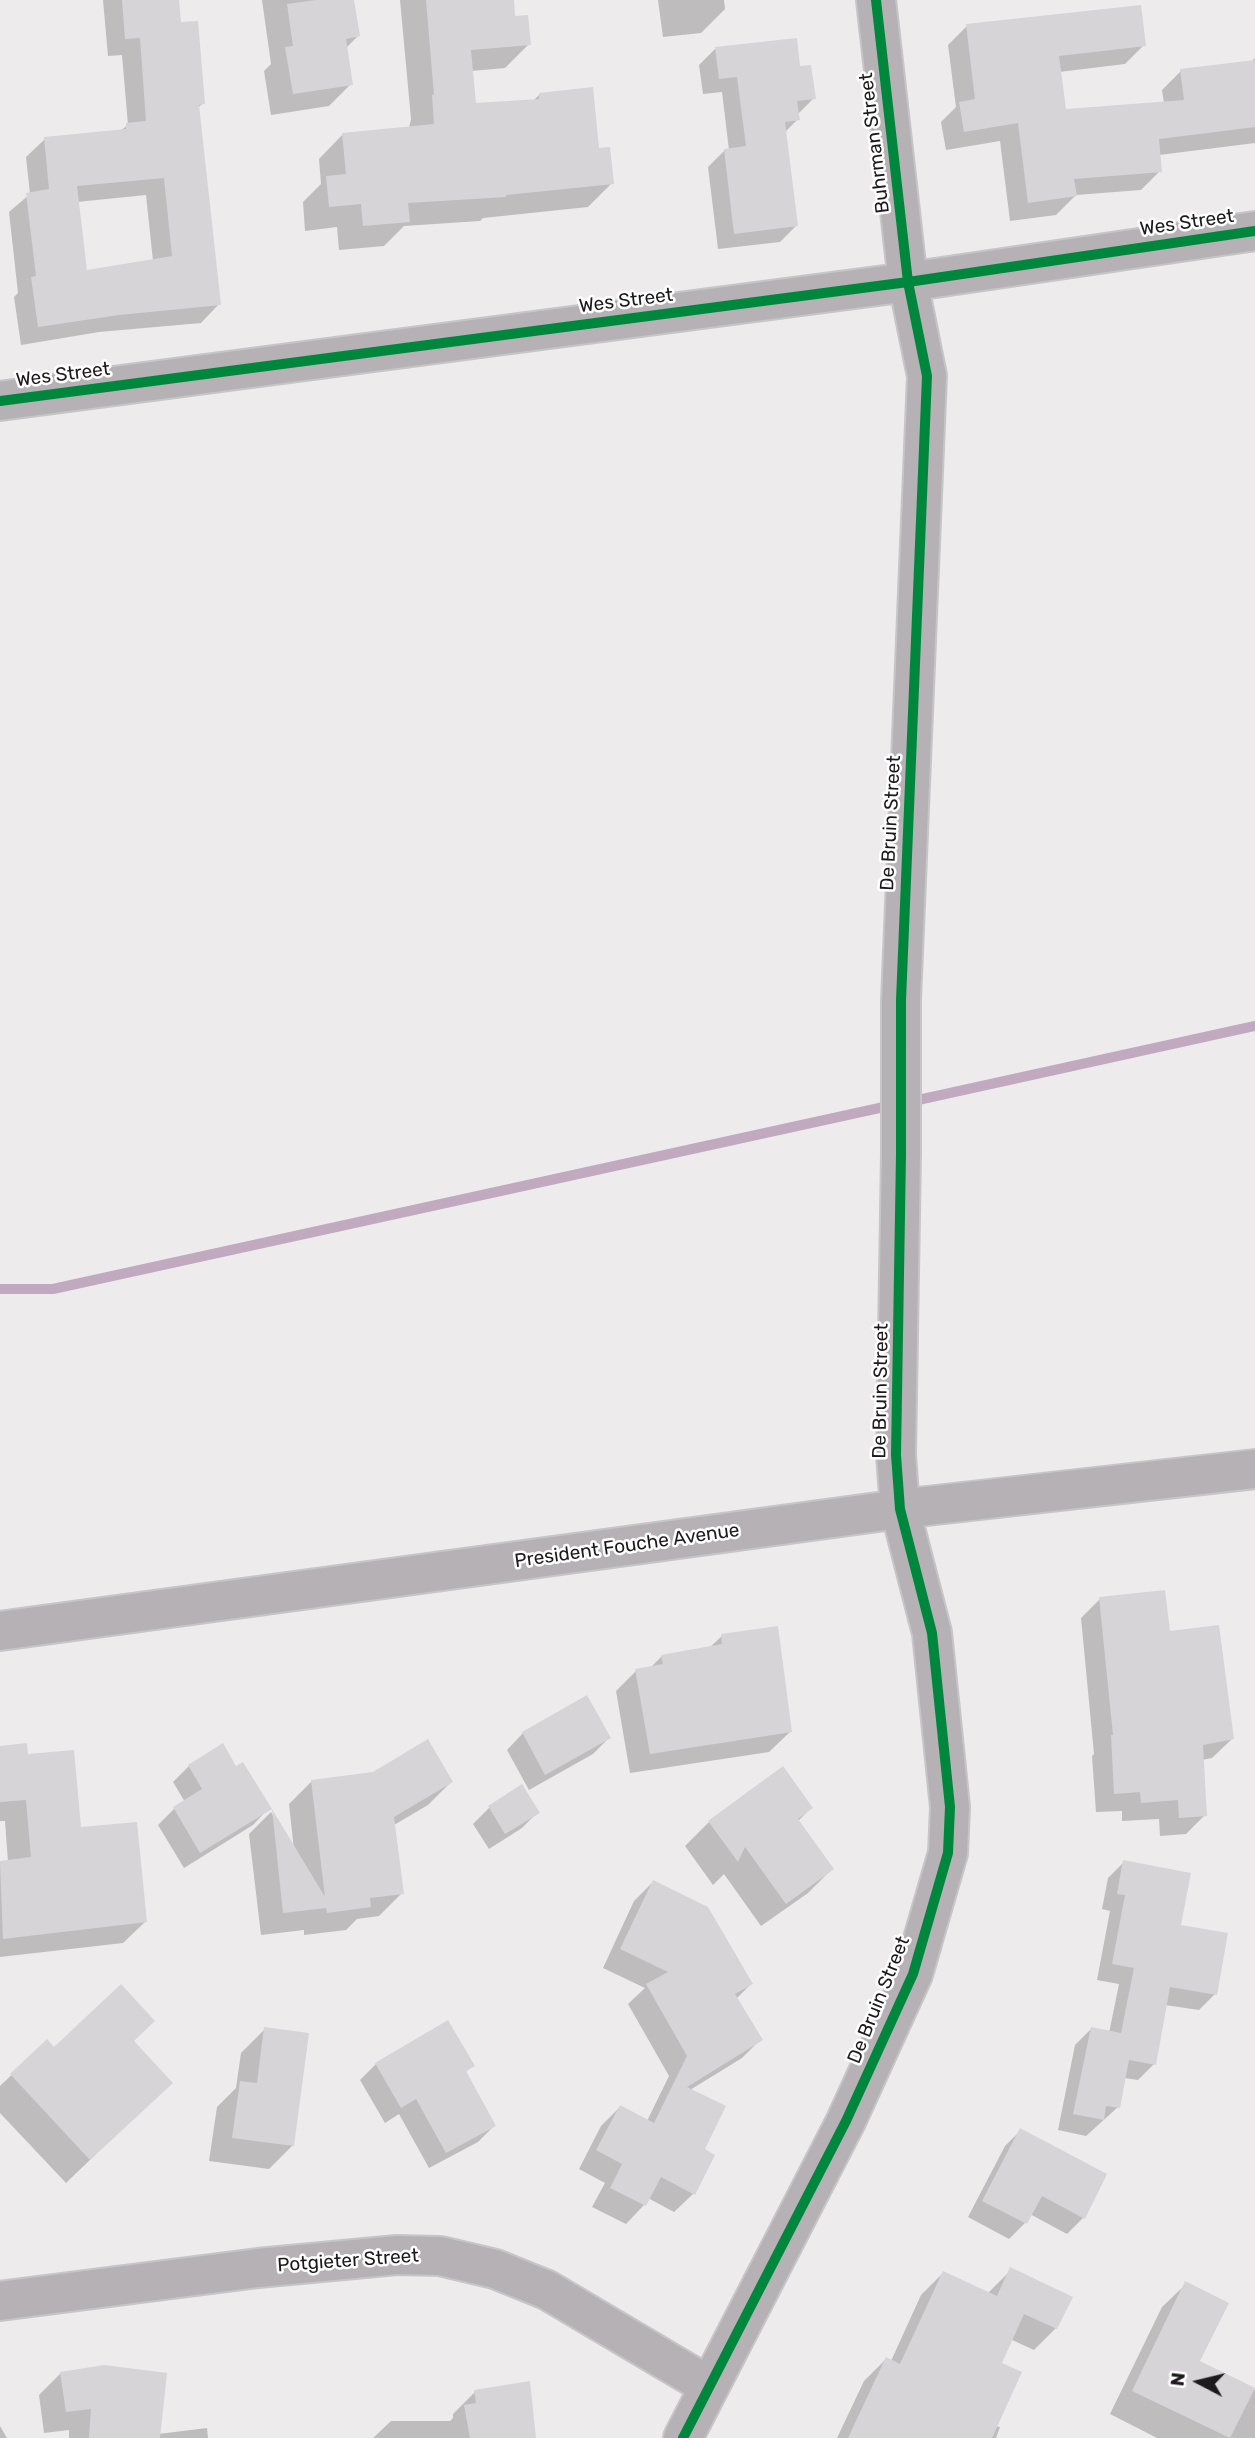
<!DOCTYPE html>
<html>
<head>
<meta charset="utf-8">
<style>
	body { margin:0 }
	#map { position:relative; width:1255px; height:2438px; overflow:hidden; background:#eeebed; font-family:Rubik,sans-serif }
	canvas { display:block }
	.north { position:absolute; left:1164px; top:2347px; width:70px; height:70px; -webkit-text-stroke:5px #fff; paint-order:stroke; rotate:277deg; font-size:19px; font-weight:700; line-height:28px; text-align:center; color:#1c1a1c }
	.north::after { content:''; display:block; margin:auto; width:24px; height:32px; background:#1c1a1c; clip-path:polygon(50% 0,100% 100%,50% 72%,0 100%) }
</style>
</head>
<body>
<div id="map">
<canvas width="1255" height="2438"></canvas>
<div class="north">N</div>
</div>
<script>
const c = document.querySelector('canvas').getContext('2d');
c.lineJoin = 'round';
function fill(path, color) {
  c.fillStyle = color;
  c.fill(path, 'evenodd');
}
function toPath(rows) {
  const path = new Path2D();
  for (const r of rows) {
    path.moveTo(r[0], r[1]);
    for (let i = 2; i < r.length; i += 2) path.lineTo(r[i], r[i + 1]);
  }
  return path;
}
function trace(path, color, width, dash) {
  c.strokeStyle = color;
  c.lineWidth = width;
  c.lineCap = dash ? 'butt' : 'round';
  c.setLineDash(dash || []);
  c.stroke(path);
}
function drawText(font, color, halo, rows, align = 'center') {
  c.font = font + ' Rubik,sans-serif';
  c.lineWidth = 5;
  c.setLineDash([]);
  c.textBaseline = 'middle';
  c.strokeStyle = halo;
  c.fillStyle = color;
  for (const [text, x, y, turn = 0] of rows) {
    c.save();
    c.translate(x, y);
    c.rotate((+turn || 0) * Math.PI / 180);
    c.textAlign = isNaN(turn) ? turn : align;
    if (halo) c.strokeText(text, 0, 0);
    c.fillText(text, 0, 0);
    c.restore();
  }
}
const shadow = toPath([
	[103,0,177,0,179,24,203,103,197,109,219,304,201,323,99,332,21,345,14,297,18,293,9,212,30,194,26,157,45,139,120,131,128,125,122,55,108,56],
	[146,195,153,261,85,272,77,202],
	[262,0,353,0,358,36,346,48,351,84,329,106,271,115,264,71,271,64],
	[400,0,512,0,514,18,529,44,505,68,471,71,474,105,533,101,540,94,598,149,612,183,588,207,483,218,480,221,404,226,384,246,339,250,337,227,305,231,303,202,321,184,319,159,343,134,409,128,411,119],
	[658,0,724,0,725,9,701,33,663,37],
	[967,26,1144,45,1125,64,1059,72,1064,111,1164,103,1162,90,1181,71,1251,62,1255,58,1255,143,1159,155,1160,171,1141,190,1076,195,1056,215,1010,221,1000,141,946,150,941,122,956,107,948,45],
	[715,49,799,68,814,98,797,115,798,119,784,133,796,226,780,242,718,249,708,167,725,150,729,150,722,92,703,94,699,65],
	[1100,1599,1168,1633,1232,1739,1212,1758,1202,1760,1205,1815,1186,1834,1160,1836,1159,1819,1122,1821,1122,1811,1096,1812,1092,1756,1094,1754,1081,1618],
	[722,1636,790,1732,769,1752,630,1773,616,1691,636,1671,650,1668,662,1656,709,1648],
	[586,1698,609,1738,593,1754,529,1790,507,1750,523,1733],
	[222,1746,235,1768,269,1808,253,1825,184,1868,158,1825,174,1809,185,1802,173,1782,189,1766],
	[0,1747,27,1756,145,1922,123,1943,0,1957,0,1863,8,1862,5,1821,0,1821],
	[312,1781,451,1782,428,1805,394,1825,402,1893,379,1916,357,1919,346,1930,304,1935,304,1930,261,1935,249,1834,271,1812,294,1850,289,1804],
	[489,1808,538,1812,522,1828,489,1849,473,1824],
	[811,1808,798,1821,832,1869,808,1893,761,1926,724,1874,713,1885,685,1846,709,1822],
	[1124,1862,1179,1926,1215,1994,1199,2010,1165,2005,1154,2064,1138,2080,1124,2078,1118,2107,1086,2136,1058,2130,1075,2045,1091,2029,1109,2033,1119,1984,1097,1980,1110,1911,1102,1909,1108,1878],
	[653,1882,751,1984,736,1999,761,2039,742,2058,690,2090,702,2150,693,2194,674,2212,648,2198,644,2205,626,2224,592,2207,605,2183,579,2169,601,2126,620,2107,647,2121,669,2076,628,2004,645,1988,603,1968,634,1901],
	[265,2029,293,2145,269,2169,209,2161,217,2107,236,2088,241,2053],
	[132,2041,146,2106,66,2183,0,2113,0,2086,46,2042,53,2049],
	[376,2064,472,2065,465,2073,494,2126,478,2142,429,2168,399,2114,385,2123,360,2080],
	[1021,2130,1083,2218,1067,2234,1030,2214,1025,2223,1009,2239,968,2217,1005,2146],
	[1011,2270,1056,2328,1034,2350,1010,2339,999,2364,996,2426,1000,2427,996,2438,837,2438,864,2381,886,2359,891,2361,921,2295,943,2273,988,2293],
	[1186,2284,1198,2362,1255,2390,1255,2438,1157,2438,1110,2414,1162,2307],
	[61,2373,158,2434,207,2428,208,2438,69,2438,69,2430,44,2433,39,2395],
	[475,2392,535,2438,373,2438,391,2421,450,2421,453,2418,453,2414],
	[0,2426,7,2438,0,2438]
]);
const stream = toPath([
	[909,1102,1255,1026],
	[0,1289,53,1289,893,1105]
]);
const building = toPath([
	[122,0,179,0,181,22,198,21,205,104,199,105,221,305,119,315,38,327,31,277,36,276,26,193,49,189,44,137,126,129,126,123,146,121,140,38,125,39],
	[164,178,172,256,87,270,77,186],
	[316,0,354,0,360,36,346,39,353,85,293,94,285,47,293,46,287,4],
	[426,0,514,0,515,16,528,15,531,45,471,50,476,103,539,99,539,93,593,87,599,148,610,147,614,184,506,195,506,197,408,203,410,222,363,226,361,204,329,207,326,176,346,174,342,133,434,124,432,95,434,95],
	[1141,5,1146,46,1059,56,1066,109,1184,100,1180,69,1255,60,1255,127,1159,139,1162,172,1074,179,1077,196,1028,203,1018,123,964,132,959,102,975,99,966,24],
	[797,38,800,66,811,65,816,99,797,101,800,120,785,122,798,226,734,234,724,149,746,146,737,77,719,79,715,47],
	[1165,1590,1170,1631,1219,1625,1234,1739,1203,1745,1207,1816,1179,1818,1178,1800,1141,1803,1140,1792,1114,1794,1111,1735,1113,1735,1099,1597],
	[778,1626,792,1732,650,1754,635,1669,663,1664,661,1655,722,1644,721,1634],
	[587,1695,611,1738,545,1775,522,1732],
	[428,1739,453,1782,394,1817,404,1894,370,1898,371,1907,327,1913,326,1908,283,1913,272,1809,325,1897,311,1780,373,1772],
	[27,1743,28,1754,74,1750,81,1827,137,1822,147,1922,3,1939,0,1861,31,1857,26,1800,0,1802,0,1746],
	[223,1743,236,1766,243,1762,272,1809,200,1853,173,1807,202,1789,188,1765],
	[783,1766,813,1808,798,1819,834,1869,786,1904,745,1847,738,1862,708,1821],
	[522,1784,540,1813,505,1834,488,1806],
	[1123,1860,1191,1873,1181,1925,1228,1933,1217,1995,1170,1987,1156,2065,1129,2060,1120,2108,1106,2106,1104,2120,1073,2114,1091,2027,1121,2033,1134,1968,1112,1964,1125,1895,1117,1894],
	[653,1880,708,1907,753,1984,735,1994,763,2040,687,2087,726,2106,705,2149,715,2155,695,2195,661,2177,646,2206,610,2188,622,2164,596,2150,620,2105,654,2123,687,2056,646,1984,668,1972,620,1949],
	[121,1984,155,2021,134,2041,173,2083,90,2160,10,2074,47,2039,54,2047],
	[448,2020,475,2066,466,2071,496,2126,446,2153,416,2099,401,2108,375,2063],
	[264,2027,309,2033,294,2146,232,2138,240,2081,257,2083],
	[1020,2128,1107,2174,1085,2219,1042,2196,1027,2224,982,2201],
	[1010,2267,1073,2297,1057,2329,1024,2314,1002,2363,1022,2372,992,2438,848,2438,886,2357,900,2364,943,2271,997,2296],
	[1185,2281,1229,2303,1200,2361,1255,2388,1230,2438,1132,2391],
	[104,2365,167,2373,160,2438,89,2438,91,2409,66,2412,60,2372],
	[530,2381,536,2438,470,2438,464,2405,476,2403,474,2390]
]);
const minor = toPath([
	[0,401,908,282,1255,231],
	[0,1631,900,1509,1255,1469],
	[0,2301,258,2268,397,2255,440,2256,495,2269,547,2290,709,2386],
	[683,2438,846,2121,913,1974,948,1853,950,1807,932,1633,900,1509,896,1455,901,1154,901,1000,927,376,908,282,876,0]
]);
const cycleway = toPath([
	[0,401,908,282,1255,231],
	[683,2438,846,2121,913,1974,948,1853,950,1807,932,1633,900,1509,896,1455,901,1154,901,1000,927,376,908,282,876,0]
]);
const streetNames = [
	["Buhrman Street",875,143,-97],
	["Wes Street",1187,223,-8],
	["Wes Street",626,301,-7],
	["Wes Street",63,375,-7],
	["De Bruin Street",891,823,-87],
	["De Bruin Street",881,1391,-89],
	["President Fouche Avenue",627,1546,-8],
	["De Bruin Street",879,2000,-68],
	["Potgieter Street",348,2261,-4]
];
fill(shadow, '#0003');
trace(stream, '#c1aabf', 10);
fill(building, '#d6d4d6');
trace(minor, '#c7c6c7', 42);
trace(minor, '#b6b1b5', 38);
trace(cycleway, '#00873e', 10);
drawText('19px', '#1c1a1c', '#fff', streetNames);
</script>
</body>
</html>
